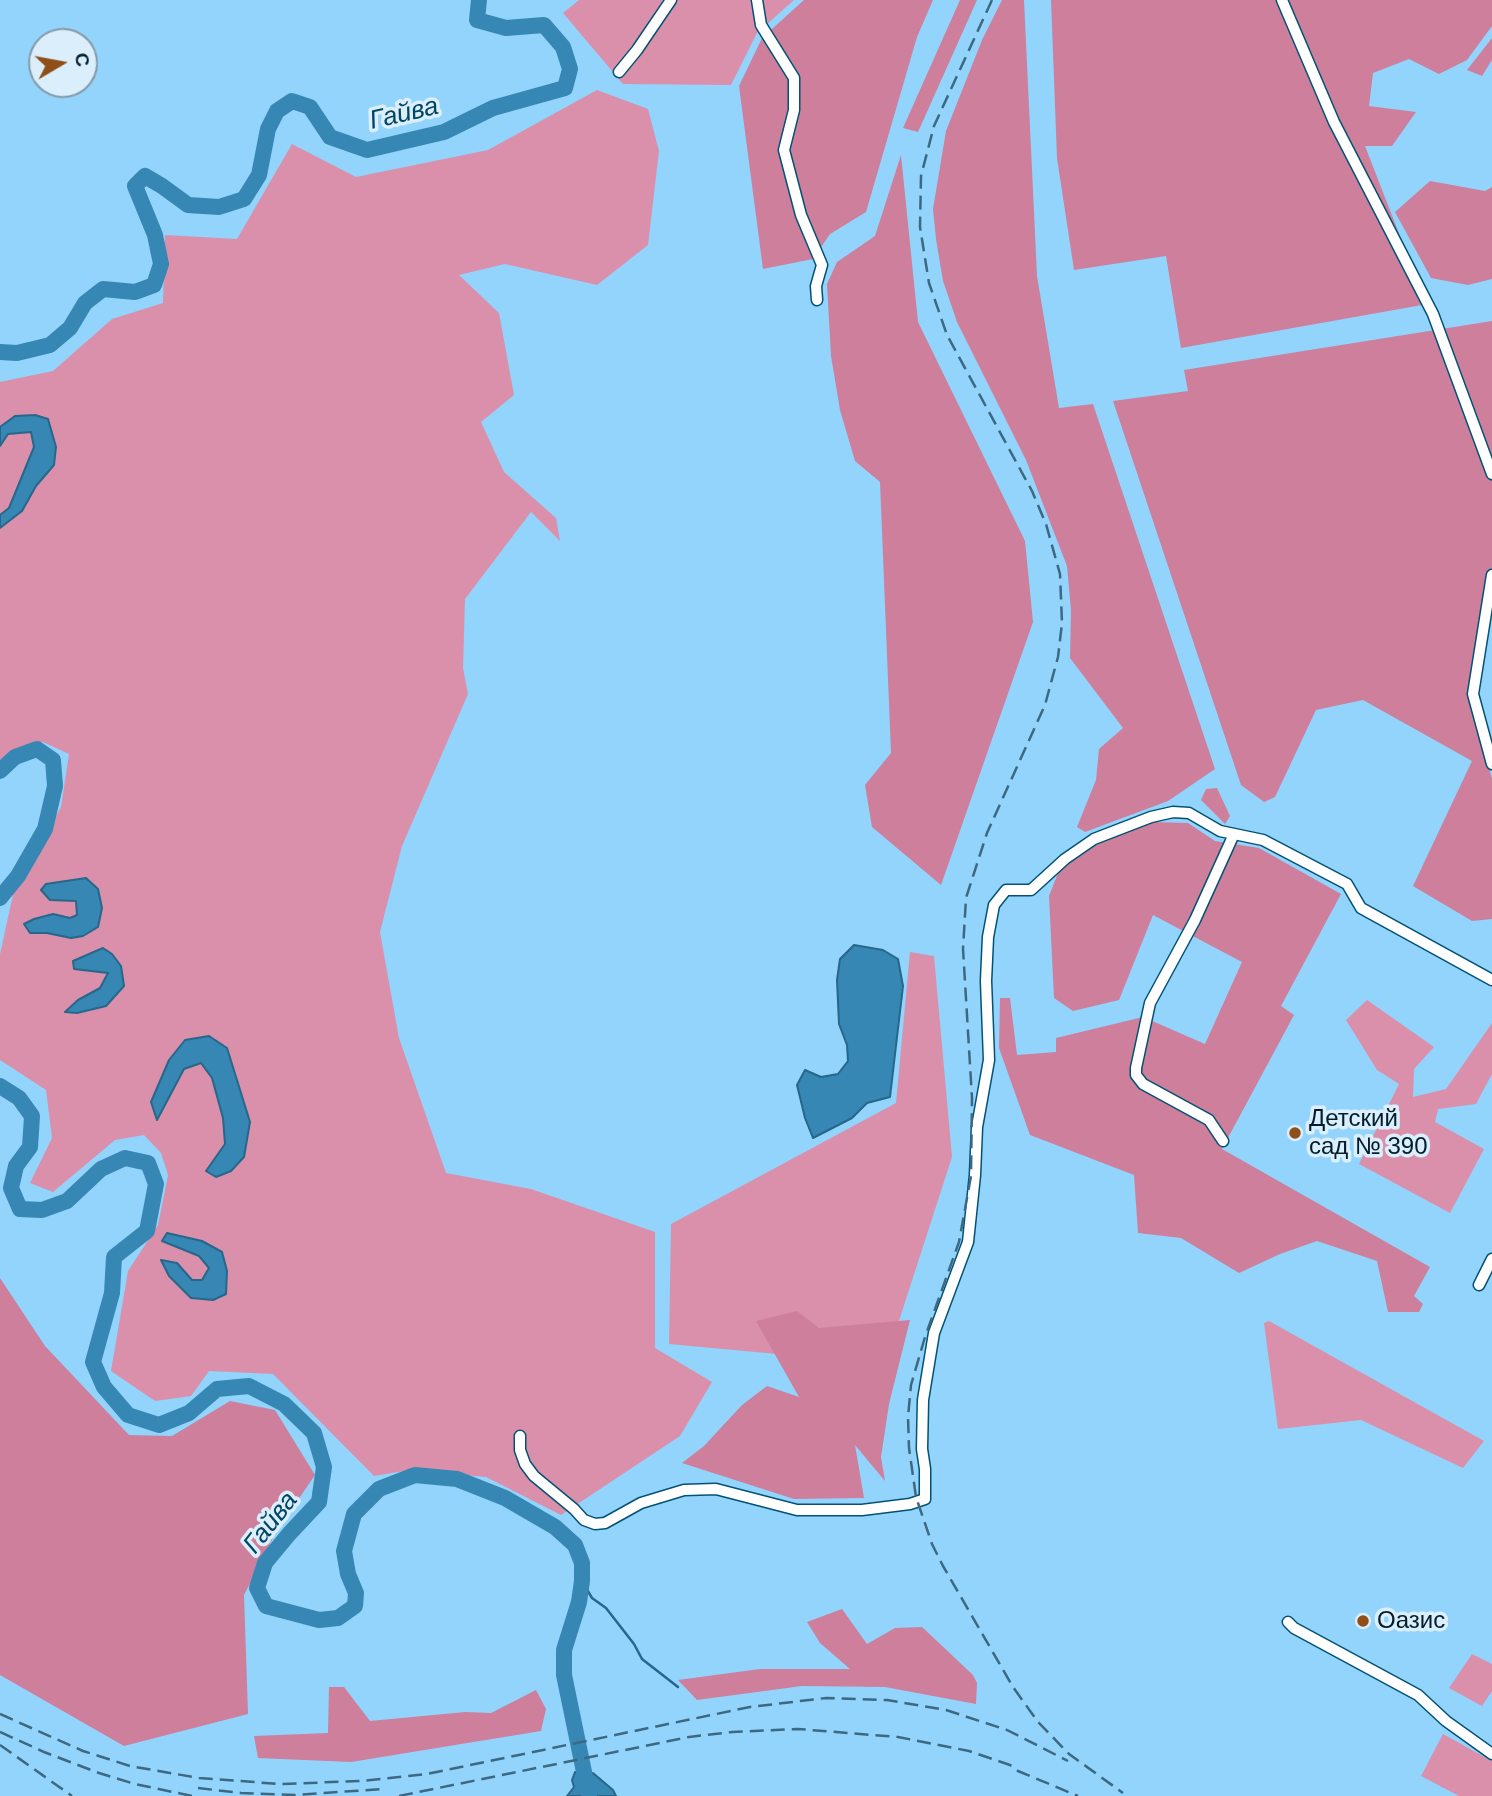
<!DOCTYPE html>
<html>
<head>
<meta charset="utf-8">
<style>
	body { margin:0 }
	#map { position:relative; width:1492px; height:1796px; overflow:hidden; background:#92d4fc; font-family:Helvetica,sans-serif }
	canvas { display:block }
	.north { position:absolute; left:28px; top:28px; width:70px; height:70px; box-sizing:border-box; background:#dbeefb; border:2px solid #849aa8; border-radius:50%; rotate:80deg; font-size:19px; font-weight:700; line-height:28px; text-align:center; color:#021d2c }
	.north::after { content:''; display:block; margin:auto; width:24px; height:32px; background:#8f4f18; clip-path:polygon(50% 0,100% 100%,50% 72%,0 100%) }
</style>
</head>
<body>
<div id="map">
<canvas width="1492" height="1796"></canvas>
<div class="north">С</div>
</div>
<script>
const c = document.querySelector('canvas').getContext('2d');
c.lineJoin = 'round';
function fill(path, color) {
  c.fillStyle = color;
  c.fill(path, 'evenodd');
}
function toPath(rows) {
  const path = new Path2D();
  for (const r of rows) {
    path.moveTo(r[0], r[1]);
    for (let i = 2; i < r.length; i += 2) path.lineTo(r[i], r[i + 1]);
  }
  return path;
}
function trace(path, color, width, dash) {
  c.strokeStyle = color;
  c.lineWidth = width;
  c.lineCap = dash ? 'butt' : 'round';
  c.setLineDash(dash || []);
  c.stroke(path);
}
function drawText(font, color, halo, rows, align = 'center') {
  c.font = font + ' Helvetica,sans-serif';
  c.lineWidth = 7;
  c.setLineDash([]);
  c.textBaseline = 'middle';
  c.strokeStyle = halo;
  c.fillStyle = color;
  for (const [text, x, y, turn = 0] of rows) {
    c.save();
    c.translate(x, y);
    c.rotate((+turn || 0) * Math.PI / 180);
    c.textAlign = isNaN(turn) ? turn : align;
    if (halo) c.strokeText(text, 0, 0);
    c.fillText(text, 0, 0);
    c.restore();
  }
}
const green = toPath([
	[579,0,794,0,757,33,731,85,623,84,563,13],
	[597,90,648,109,659,151,648,245,597,285,505,264,459,275,499,313,514,395,481,422,504,472,556,518,560,541,531,512,465,599,463,668,468,694,402,846,380,932,399,1038,446,1173,531,1189,655,1232,655,1348,712,1382,680,1436,561,1515,486,1477,410,1470,374,1476,273,1374,209,1371,191,1396,155,1401,111,1371,128,1271,158,1225,168,1175,161,1153,144,1135,115,1140,53,1192,30,1183,52,1138,46,1090,0,1060,0,954,14,890,61,807,69,754,43,742,0,761,0,382,53,371,112,319,163,303,165,235,237,239,292,144,356,177,488,150],
	[910,952,934,956,952,1157,885,1364,669,1344,671,1224,896,1103],
	[1367,1000,1434,1047,1414,1069,1413,1097,1446,1089,1492,1023,1492,1074,1476,1104,1438,1109,1435,1122,1484,1149,1450,1213,1359,1164,1399,1084,1377,1070,1346,1020],
	[1269,1321,1484,1441,1463,1468,1361,1420,1278,1429,1264,1323],
	[1472,1654,1492,1664,1492,1691,1482,1706,1449,1688],
	[1443,1734,1492,1761,1492,1796,1459,1796,1421,1776]
]);
const forest = toPath([
	[804,0,933,0,917,37,866,212,830,234,813,259,763,269,739,86,762,38],
	[960,0,977,0,918,132,903,128],
	[1002,0,1024,0,1037,276,1059,408,1093,404,1215,769,1168,801,1085,832,1077,827,1096,780,1099,749,1123,728,1070,658,1071,610,1067,566,1026,460,957,322,943,281,936,239,933,209,946,131,982,40],
	[1051,0,1492,0,1492,26,1467,60,1439,74,1409,59,1373,73,1369,106,1416,112,1392,146,1365,146,1398,231,1422,305,1181,348,1166,256,1074,270,1057,158],
	[1492,38,1492,60,1482,76,1467,70],
	[901,155,918,322,1025,541,1033,622,941,885,872,827,865,785,891,753,880,482,855,461,840,410,831,356,827,284,837,262,875,236],
	[1430,181,1485,191,1492,187,1492,279,1468,285,1431,278,1395,212],
	[1492,321,1492,607,1482,606,1468,693,1492,779,1492,919,1472,921,1413,886,1472,761,1363,700,1316,710,1275,797,1264,802,1241,785,1113,401,1188,391,1184,370],
	[1217,788,1230,816,1225,824,1201,800,1206,789],
	[1153,822,1188,823,1215,841,1259,848,1341,894,1281,1006,1294,1015,1222,1149,1430,1267,1414,1296,1423,1304,1419,1312,1388,1312,1377,1261,1317,1241,1280,1254,1239,1273,1181,1238,1138,1233,1134,1175,1030,1135,999,1048,1000,998,1010,998,1017,1055,1056,1052,1056,1038,1143,1017,1205,1044,1242,962,1153,915,1119,1000,1073,1011,1054,998,1049,896,1060,868,1095,844],
	[0,1278,45,1346,129,1435,172,1436,230,1401,275,1410,315,1475,276,1532,244,1595,248,1714,124,1746,0,1675],
	[797,1311,819,1328,910,1320,889,1404,881,1457,885,1481,855,1445,864,1498,794,1499,682,1463,704,1446,742,1405,767,1386,799,1397,756,1321],
	[842,1609,867,1644,895,1628,922,1627,973,1675,977,1683,976,1704,885,1687,802,1686,697,1700,678,1680,760,1669,850,1669,820,1643,807,1622],
	[329,1687,344,1687,370,1721,465,1712,491,1713,536,1690,546,1709,541,1731,351,1762,258,1758,254,1736,328,1733]
]);
const water = toPath([
	[35,415,48,419,56,447,54,465,36,486,22,511,0,528,0,515,9,508,34,447,31,432,8,434,0,446,0,427,15,416,35,415],
	[86,878,98,889,102,908,98,927,83,936,71,938,47,933,30,933,24,924,34,919,53,914,70,918,77,915,76,901,50,900,41,890,46,884,86,878],
	[854,945,883,950,898,959,903,986,890,1097,867,1103,852,1118,813,1138,805,1118,797,1085,805,1070,821,1077,838,1074,848,1061,847,1045,839,1024,837,980,840,959,854,945],
	[103,948,112,954,121,966,124,986,106,1006,77,1013,65,1012,78,1000,100,988,108,973,74,969,73,961,103,948],
	[209,1036,227,1048,250,1122,244,1157,231,1171,216,1177,206,1171,225,1144,223,1118,212,1078,201,1063,184,1069,157,1120,151,1102,169,1060,185,1040,209,1036],
	[167,1233,202,1241,222,1252,227,1271,226,1294,213,1300,191,1298,169,1276,161,1260,177,1263,192,1280,202,1280,209,1268,199,1256,162,1241,167,1233],
	[575,1772,586,1774,593,1773,613,1790,616,1796,567,1796,574,1787,572,1780,575,1772]
]);
const stream = toPath([
	[582,1581,592,1598,606,1608,634,1644,642,1659,678,1687]
]);
const river = toPath([
	[0,352,17,353,50,345,70,328,85,303,103,289,135,292,154,285,161,264,155,235,135,186,145,176,162,186,188,205,219,207,244,199,259,175,268,129,277,111,292,101,310,107,330,137,367,150,444,132,493,108,565,88,570,69,563,47,544,25,506,28,477,20,479,0],
	[0,771,15,757,37,749,53,760,55,786,45,829,18,876,0,898],
	[0,1086,19,1098,32,1116,30,1147,16,1166,11,1188,20,1209,42,1210,67,1201,101,1169,125,1158,148,1163,156,1184,147,1231,114,1257,112,1293,93,1362,104,1387,128,1415,159,1425,189,1413,217,1389,249,1386,284,1404,314,1433,324,1467,319,1502,289,1534,265,1563,257,1588,266,1606,319,1620,338,1618,355,1606,356,1593,348,1574,344,1551,354,1514,379,1489,415,1475,457,1479,505,1498,555,1527,575,1545,582,1563,582,1581,579,1602,564,1650,564,1675,589,1796]
]);
const minor = toPath([
	[757,0,761,25,794,78,794,110,784,150,801,215,822,265,816,286,817,300],
	[1282,0,1334,122,1433,314,1492,474],
	[619,72,637,50,671,0],
	[1492,575,1473,694,1492,764],
	[1223,1141,1209,1120,1143,1084,1136,1075,1136,1068,1150,1003,1195,920,1234,834],
	[1479,1285,1492,1259],
	[520,1436,520,1450,525,1464,534,1476,574,1509,584,1520,595,1524,605,1523,641,1503,684,1490,716,1489,797,1510,862,1510,910,1504,925,1499,925,1469,922,1449,923,1400,934,1333,968,1242,975,1175,977,1127,989,1060,986,981,988,937,994,905,1006,890,1031,890,1065,859,1094,839,1151,817,1173,812,1189,813,1220,831,1263,840,1347,884,1361,908,1492,980],
	[1288,1622,1294,1628,1418,1695,1446,1721,1492,1754]
]);
const rail = toPath([
	[992,0,934,126,921,176,920,227,929,283,947,335,1032,491,1046,524,1060,574,1062,623,1058,657,1045,705,987,833,966,898,963,949,972,1098,971,1176,959,1242,925,1337,911,1385,908,1417,909,1448,916,1497,932,1544,943,1566,1013,1687,1038,1722,1069,1754,1123,1793],
	[0,1714,83,1751,130,1766,199,1778,280,1784,362,1781,427,1774,750,1707,826,1698,887,1700,946,1710,1007,1730,1068,1761],
	[0,1732,44,1752,99,1773,135,1784,192,1796],
	[0,1745,72,1796],
	[198,1788,241,1793,295,1795,383,1789],
	[399,1796,689,1737,732,1732,798,1729,898,1737,969,1751,1010,1765,1018,1771,1078,1796]
]);
const markers = [
	[1295,1133,7,"#8f4f18"],
	[1363,1621,7,"#8f4f18"]
];
const poiNames = [
	["Детский",1309,1119],
	["сад № 390",1309,1147],
	["Оазис",1377,1621]
];
const waterNames = [
	["Гайва",404,114,-13],
	["Гайва",271,1523,-52]
];
fill(green, '#da90ab');
fill(forest, '#cd7f9c');
fill(water, '#3687b3');
trace(water, '#26678a', 2);
trace(stream, '#26678a', 2.5);
trace(river, '#3687b3', 16);
trace(minor, '#035274', 13);
trace(minor, '#fff', 10);
trace(rail, '#3d6881', 2.5, [14, 7]);
for (const [x, y, r, color] of markers) {
  const dot = new Path2D();
  dot.arc(x, y, r, 0, 2 * Math.PI);
  c.fillStyle = color;
  c.fill(dot);
  trace(dot, '#dbeefb', 2.5);
}
drawText('24px', '#021d2c', '#dbeefb', poiNames, 'left');
drawText('italic 26px', '#004564', '#dbeefb', waterNames);
</script>
</body>
</html>
